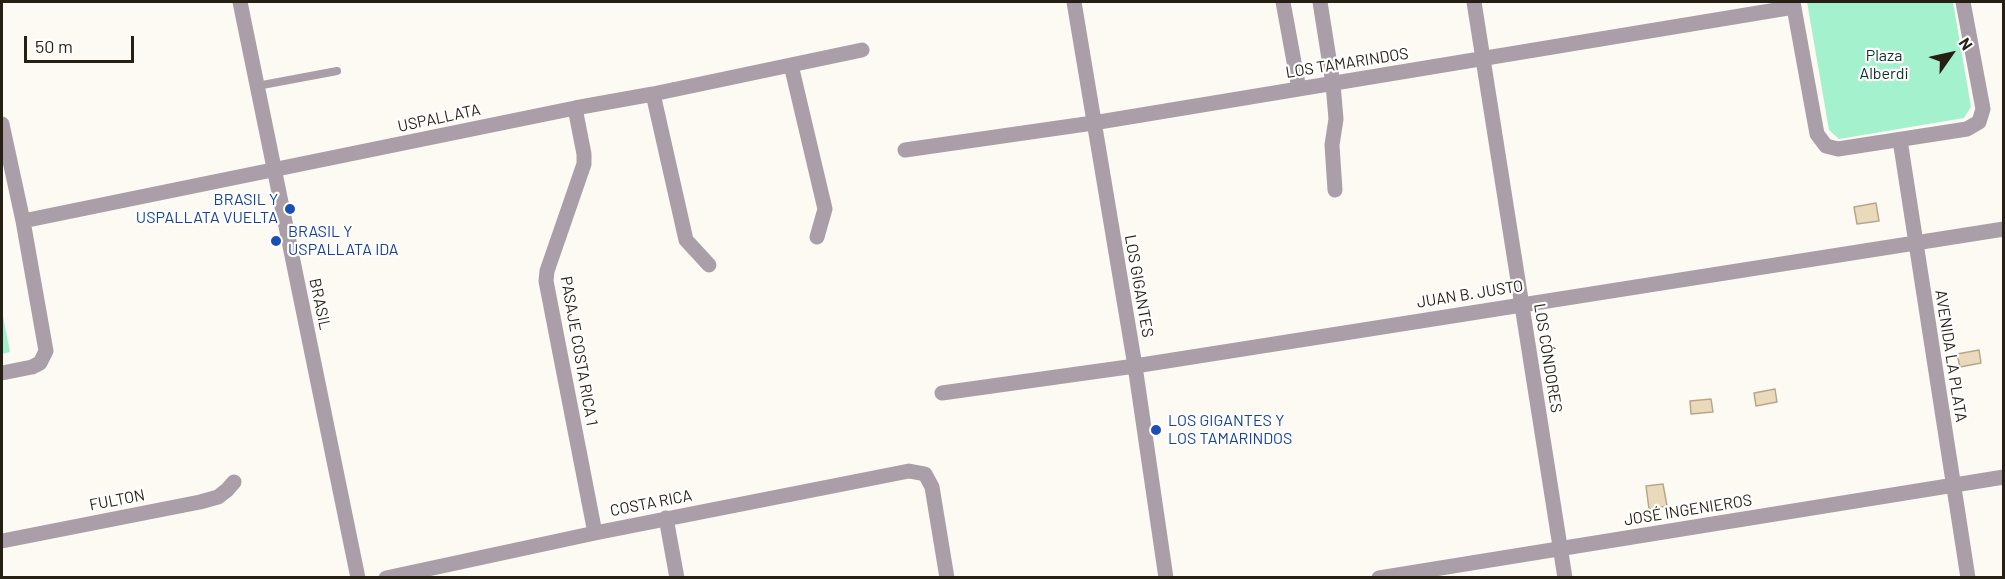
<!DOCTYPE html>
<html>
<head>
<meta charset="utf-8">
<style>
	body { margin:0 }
	#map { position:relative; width:2005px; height:579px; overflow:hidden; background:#fdfaf4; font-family:Barlow,sans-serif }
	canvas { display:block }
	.frame { position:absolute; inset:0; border:3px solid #261f14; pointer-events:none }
	.north { position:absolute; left:1921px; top:24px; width:60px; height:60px; -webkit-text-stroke:4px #fff; paint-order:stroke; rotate:56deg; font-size:16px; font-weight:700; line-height:24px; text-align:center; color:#261f14 }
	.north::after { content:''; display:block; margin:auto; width:21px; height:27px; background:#261f14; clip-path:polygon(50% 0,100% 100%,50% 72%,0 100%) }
	.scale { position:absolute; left:24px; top:36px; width:110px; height:27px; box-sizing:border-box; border:3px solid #261f14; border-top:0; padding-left:8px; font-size:18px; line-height:21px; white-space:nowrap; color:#261f14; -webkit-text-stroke:4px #fff; paint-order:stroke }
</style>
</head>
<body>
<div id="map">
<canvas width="2005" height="579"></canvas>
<div class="frame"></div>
<div class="north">N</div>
<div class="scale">50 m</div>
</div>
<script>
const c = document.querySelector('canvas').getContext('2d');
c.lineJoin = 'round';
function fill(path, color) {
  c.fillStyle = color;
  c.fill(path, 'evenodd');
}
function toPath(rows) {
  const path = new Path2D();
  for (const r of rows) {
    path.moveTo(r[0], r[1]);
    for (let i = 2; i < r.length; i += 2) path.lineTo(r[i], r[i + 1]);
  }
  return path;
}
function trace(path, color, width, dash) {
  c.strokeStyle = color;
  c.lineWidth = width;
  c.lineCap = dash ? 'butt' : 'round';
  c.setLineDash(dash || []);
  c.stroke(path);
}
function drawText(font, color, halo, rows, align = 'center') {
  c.font = font + ' Barlow,sans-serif';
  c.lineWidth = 4.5;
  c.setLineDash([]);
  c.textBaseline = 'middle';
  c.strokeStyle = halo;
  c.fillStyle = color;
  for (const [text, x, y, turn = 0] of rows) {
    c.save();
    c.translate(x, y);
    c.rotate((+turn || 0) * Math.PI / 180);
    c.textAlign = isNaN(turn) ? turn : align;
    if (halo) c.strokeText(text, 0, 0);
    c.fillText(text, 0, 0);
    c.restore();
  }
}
const green = toPath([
	[1807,2,1953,2,1971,107,1964,118,1839,139,1829,130],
	[2,311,10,352,2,354]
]);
const building = toPath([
	[1876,203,1879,221,1857,224,1854,207,1876,203],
	[1979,350,1981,363,1960,367,1957,354,1979,350],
	[1775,389,1777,402,1756,406,1754,393,1775,389],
	[1711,399,1713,412,1691,414,1690,401,1711,399],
	[1663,484,1667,506,1649,509,1646,486,1663,484]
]);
const service = toPath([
	[257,86,337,71]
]);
const minor = toPath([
	[240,2,358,578],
	[1074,2,1135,366,1166,578],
	[1283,2,1299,89],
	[1320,2,1333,84,1336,119,1332,145,1335,190],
	[1474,2,1565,578],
	[1793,2,1817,134,1826,146,1838,149,1967,129,1979,122,1983,109,1963,2],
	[791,65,825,209,817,237],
	[653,94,686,240,709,265],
	[575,108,584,154,584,164,547,271,546,281,595,533],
	[2,124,23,221,46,351,40,363,32,367,2,373],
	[1900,140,1968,578],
	[905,150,1093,123,1794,7],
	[23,221,575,108,653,94,862,50],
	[942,393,1135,366,2004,229],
	[666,518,677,578],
	[2,541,200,502,218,497,227,490,234,482],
	[386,578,595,533,909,471,925,474,932,487,947,578],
	[1379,578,2004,477]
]);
const markers = [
	[290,209,6,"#1a4fb4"],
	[276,241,6,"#1a4fb4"],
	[1156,430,6,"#1a4fb4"]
];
const parkNames = [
	["Plaza",1884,56],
	["Alberdi",1884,74]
];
const streetNames = [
	["LOS TAMARINDOS",1347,63,-9],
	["USPALLATA",439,118,-12],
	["LOS GIGANTES",1139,286,80],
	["JUAN B. JUSTO",1470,294,-9],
	["BRASIL",320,304,78],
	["PASAJE COSTA RICA 1",579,351,80],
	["AVENIDA LA PLATA",1951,356,81],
	["LOS CÓNDORES",1548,358,81],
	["FULTON",117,500,-11],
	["COSTA RICA",651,503,-11],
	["JOSÉ INGENIEROS",1688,510,-9]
];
const transitNames = [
	["BRASIL Y",278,200,"right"],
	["USPALLATA VUELTA",278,218,"right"],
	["BRASIL Y",288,232],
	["USPALLATA IDA",288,250],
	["LOS GIGANTES Y",1168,421],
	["LOS TAMARINDOS",1168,439]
];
fill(green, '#a4f1ce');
fill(building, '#eadabb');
trace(building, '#b7a78a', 1.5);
trace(service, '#aa9fa9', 8);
trace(minor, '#aa9fa9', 15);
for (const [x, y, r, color] of markers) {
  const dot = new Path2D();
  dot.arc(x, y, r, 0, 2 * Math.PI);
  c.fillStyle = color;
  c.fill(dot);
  trace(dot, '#fff', 2);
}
drawText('16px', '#093324', '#fff', parkNames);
drawText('16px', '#261f14', '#fff', streetNames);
drawText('16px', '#164399', '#fff', transitNames, 'left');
</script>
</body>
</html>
